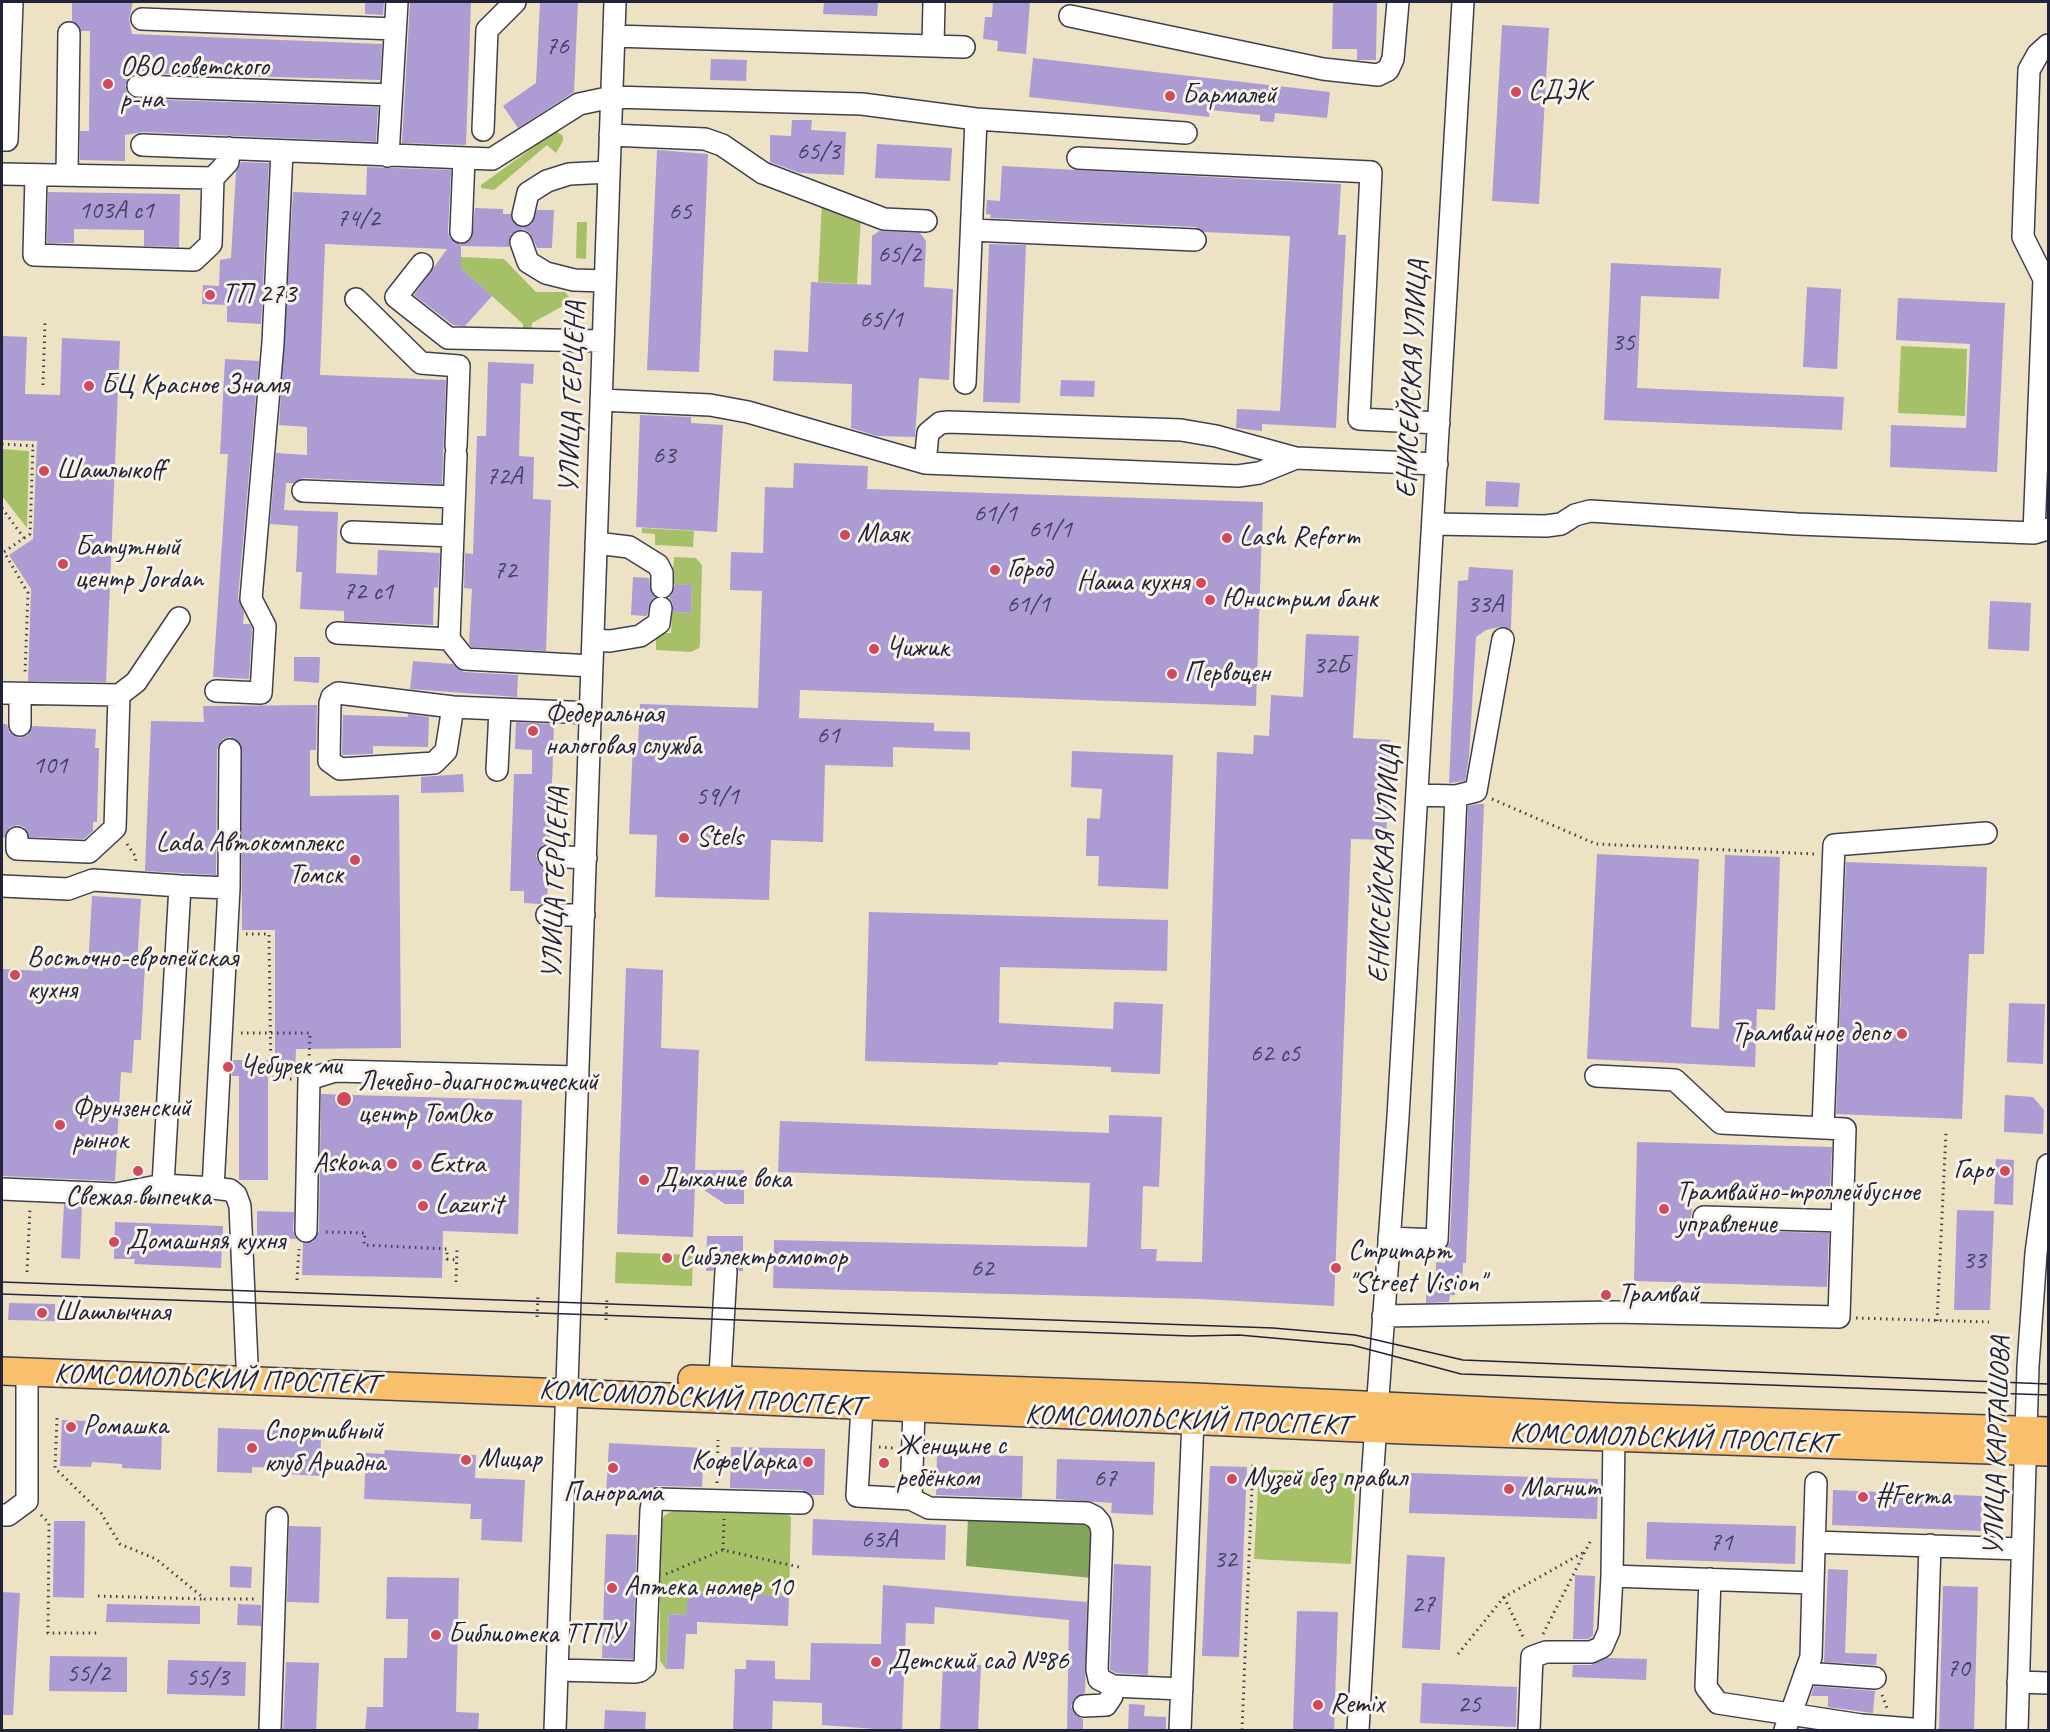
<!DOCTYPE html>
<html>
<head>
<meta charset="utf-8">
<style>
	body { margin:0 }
	#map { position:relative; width:2050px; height:1732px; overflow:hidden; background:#ede3c4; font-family:Caveat,sans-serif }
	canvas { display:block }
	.frame { position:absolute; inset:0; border:3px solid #22223b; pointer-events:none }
</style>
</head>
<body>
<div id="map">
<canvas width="2050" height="1732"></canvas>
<div class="frame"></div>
</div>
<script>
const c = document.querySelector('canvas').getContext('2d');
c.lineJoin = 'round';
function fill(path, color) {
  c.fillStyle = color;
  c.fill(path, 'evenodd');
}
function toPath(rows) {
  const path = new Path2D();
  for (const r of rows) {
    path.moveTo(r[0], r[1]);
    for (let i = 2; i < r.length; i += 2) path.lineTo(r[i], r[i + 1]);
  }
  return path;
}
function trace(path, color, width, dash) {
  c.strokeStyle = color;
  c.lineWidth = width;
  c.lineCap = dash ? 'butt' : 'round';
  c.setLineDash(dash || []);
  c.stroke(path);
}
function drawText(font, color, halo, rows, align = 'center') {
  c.font = font + ' Caveat,sans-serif';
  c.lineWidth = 6;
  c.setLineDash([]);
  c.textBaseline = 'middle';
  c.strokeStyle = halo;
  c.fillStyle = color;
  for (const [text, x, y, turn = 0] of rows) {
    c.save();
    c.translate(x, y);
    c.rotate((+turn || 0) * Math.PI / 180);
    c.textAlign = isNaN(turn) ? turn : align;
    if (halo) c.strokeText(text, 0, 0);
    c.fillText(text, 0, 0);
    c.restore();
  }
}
const green = toPath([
	[556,131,563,136,563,141,556,153,547,145,494,190,481,188,481,185],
	[822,201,861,216,857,284,818,282],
	[577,222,587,222,586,259,576,258],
	[461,257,504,259,536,292,565,292,572,301,532,323,531,339,523,339,523,324,461,268],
	[1901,346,1967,349,1965,416,1898,413],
	[2,449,29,451,27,528,2,496],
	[642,528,694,531,693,547,655,545,655,534,642,533],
	[674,557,696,558,702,565,700,644,699,648,691,652,656,650,656,633,671,633,672,612,691,613,692,585,672,584],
	[616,1252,693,1255,692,1286,615,1283],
	[1259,1469,1356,1474,1351,1564,1254,1559],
	[683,1509,786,1513,791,1517,789,1596,688,1592,687,1606,698,1607,686,1615,669,1614,666,1669,660,1661,660,1522,665,1515,674,1510]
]);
const forest = toPath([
	[968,1517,1083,1521,1090,1524,1093,1531,1092,1578,966,1566]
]);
const building = toPath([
	[72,2,133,2,129,19,132,34,382,44,380,80,138,73,132,75,125,85,127,92,138,99,378,107,376,142,143,132,125,135,125,161,80,160,80,131,89,131,90,31,81,31,72,21],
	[365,2,384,2,383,15,365,14],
	[410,2,471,2,466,145,402,143],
	[540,2,578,2,574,92,518,128,503,106,536,83],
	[824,2,878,2,877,16,823,14],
	[993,2,1030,2,1026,54,997,51,998,41,983,39,985,17,992,17],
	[1333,2,1377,2,1376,60,1357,60,1357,49,1332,49],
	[1502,25,1549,28,1539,204,1492,201],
	[1033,58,1330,92,1327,118,1275,113,1274,122,1260,121,1260,115,1210,110,1209,117,1029,97],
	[711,59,747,60,746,81,710,80],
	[792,120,812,120,811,130,846,132,844,175,800,173,770,162,770,135,791,136],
	[877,144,952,148,950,181,875,178],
	[657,150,708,154,699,372,647,370],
	[241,162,269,163,261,324,227,322,227,305,202,304,203,285,219,286,220,260,231,258,236,172],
	[1002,166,1341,184,1338,235,1346,235,1336,428,1262,424,1262,431,1236,428,1237,409,1280,411,1290,236,1204,232,1196,227,990,218,991,215,986,214,987,200,1000,201],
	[367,167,451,170,448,232,450,238,460,245,472,238,475,208,503,209,503,214,511,214,514,224,521,227,532,224,537,210,554,210,552,248,537,248,530,233,523,229,511,234,509,247,461,246,461,268,492,296,465,326,453,325,414,295,447,249,325,244,320,375,446,380,442,484,303,478,294,483,286,483,284,510,338,512,336,573,377,575,378,550,440,553,438,588,434,587,433,625,344,621,344,611,300,609,302,572,296,572,298,526,270,524,276,453,307,455,307,427,279,425,293,192,366,195],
	[48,192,180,194,179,247,144,246,144,230,74,229,74,243,47,243],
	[879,231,920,233,926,241,924,287,953,289,949,380,919,378,915,437,877,436,851,428,852,384,773,381,774,350,808,352,811,282,871,285,872,236],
	[989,244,1026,245,1020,403,983,402],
	[1611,263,1721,268,1719,299,1641,296,1637,388,1844,397,1842,430,1604,420],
	[1807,287,1841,289,1837,369,1803,367],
	[1898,298,2005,303,1997,472,1890,467,1891,425,1966,428,1970,344,1896,340],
	[2,336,27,337,25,394,60,395,62,338,120,341,106,682,28,681,31,589,9,555,33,539,37,441,2,440],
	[225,359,259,361,238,598,244,613,243,624,250,624,252,628,249,679,213,677,228,454,220,454],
	[488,362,534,364,533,384,521,383,519,456,534,457,533,499,551,500,546,651,471,647,469,643,472,589,464,588,465,553,473,554,477,436,486,436],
	[1061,380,1095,381,1094,397,1060,396],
	[640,415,691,417,691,423,723,425,717,532,636,527],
	[794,463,868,466,867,489,1263,502,1256,706,800,690,799,718,934,723,934,731,970,732,970,750,893,747,893,767,825,765,823,842,771,840,769,900,655,897,657,835,629,834,633,744,638,744,640,704,758,708,762,591,730,590,731,552,763,553,765,487,793,488],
	[1486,481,1520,483,1518,507,1485,506],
	[1469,567,1513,570,1511,629,1499,627,1486,630,1476,637,1469,757,1465,781,1449,783,1458,581,1468,580],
	[633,577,649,578,651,593,655,597,651,601,647,616,631,615],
	[675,584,692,585,691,613,673,612,673,604,669,598,673,593],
	[1990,601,2031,603,2029,651,1988,649],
	[1306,634,1359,636,1353,738,1390,740,1386,840,1351,839,1334,1306,1200,1299,773,1288,774,1240,1087,1247,1090,1183,778,1172,780,1121,1109,1133,1109,1115,1162,1117,1159,1187,1143,1186,1141,1249,1157,1249,1156,1261,1202,1262,1217,752,1253,754,1254,735,1269,736,1271,695,1303,697],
	[294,657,320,657,319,683,294,681],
	[413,661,453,664,464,672,518,675,517,697,410,689],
	[317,705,316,750,310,750,310,796,399,795,401,1048,296,1049,295,1074,275,1074,275,930,242,930,241,744,230,737,223,739,217,749,216,875,145,871,151,721,204,722,203,706],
	[408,714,429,717,428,747,373,746,373,754,342,755,343,715,408,717],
	[516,722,554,724,550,843,543,845,536,855,538,862,549,869,547,902,540,904,524,903,524,891,510,891,514,774,532,774,532,750,515,749],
	[2,724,7,724,9,732,19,738,27,736,33,726,96,729,95,748,99,748,97,822,93,822,93,831,84,839,29,837,24,827,18,825,10,827,4,838,2,838],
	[1072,751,1173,755,1168,889,1098,886,1099,856,1086,856,1087,818,1100,819,1102,789,1071,787],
	[463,774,464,792,421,793,421,777],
	[1478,804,1484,804,1466,1263,1463,1263,1462,1285,1456,1285,1455,1295,1450,1295,1449,1302,1426,1303,1427,1272,1436,1273,1436,1262,1445,1263,1446,1249,1450,1241,1468,806],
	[1597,854,1699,859,1691,1027,1719,1029,1725,855,1780,857,1775,1010,1757,1009,1755,1067,1587,1059],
	[1846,862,1987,867,1984,954,1969,954,1962,1119,1836,1114],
	[92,896,141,899,137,965,145,965,141,1040,134,1040,132,1073,121,1072,115,1181,2,1176,2,969,43,971,43,966,88,969],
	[869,912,1168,920,1167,971,1000,967,999,1023,1113,1029,1114,1002,1163,1004,1160,1074,1111,1072,1111,1067,998,1062,998,1065,865,1061],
	[626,968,663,970,661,1048,699,1050,695,1170,744,1170,744,1204,725,1204,695,1184,693,1237,617,1234],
	[2009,1003,2045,1004,2043,1064,2007,1062],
	[233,1060,268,1060,268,1180,239,1180,239,1076,232,1076],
	[321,1094,522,1100,518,1234,443,1231,442,1278,302,1275,303,1243,313,1242,319,1231],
	[2005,1095,2033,1097,2044,1110,2043,1134,2004,1132],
	[1637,1142,1832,1147,1830,1192,1694,1187,1691,1217,1692,1226,1704,1230,1829,1233,1827,1287,1634,1281],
	[1996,1159,2014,1160,2013,1205,1994,1204],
	[64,1204,82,1205,80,1259,61,1258],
	[1957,1210,1994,1211,1990,1310,1954,1310],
	[257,1211,294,1212,293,1231,296,1239,257,1237],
	[115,1222,223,1226,221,1268,134,1264,135,1259,114,1259],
	[707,1236,743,1236,743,1271,739,1271,733,1261,726,1258,716,1264,713,1271,706,1271],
	[9,1303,55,1304,55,1321,8,1320],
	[62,1420,162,1424,161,1470,122,1468,122,1464,92,1462,91,1467,60,1466],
	[218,1428,321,1432,320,1476,286,1474,286,1468,252,1467,252,1473,217,1472],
	[609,1443,704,1448,702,1487,657,1486,649,1488,642,1498,606,1496],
	[731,1447,825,1449,824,1495,811,1495,802,1490,730,1488],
	[385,1450,476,1455,475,1478,525,1480,522,1542,481,1540,482,1519,470,1519,471,1504,364,1499,366,1453,384,1454],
	[937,1454,1023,1456,1022,1498,936,1495],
	[1057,1459,1155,1462,1153,1515,1111,1513,1112,1503,1056,1499],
	[1210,1466,1247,1467,1239,1657,1202,1656],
	[1411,1473,1598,1479,1597,1519,1409,1513],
	[1833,1490,1982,1496,1981,1531,1832,1525],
	[813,1519,946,1525,945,1560,812,1555],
	[54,1521,85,1521,84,1598,53,1597],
	[1647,1522,1796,1526,1795,1564,1646,1559],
	[289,1526,321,1527,319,1603,287,1602],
	[606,1534,637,1535,633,1659,602,1658],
	[1407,1555,1445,1557,1440,1650,1402,1648],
	[1114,1564,1151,1566,1148,1675,1116,1673,1110,1670],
	[230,1566,252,1567,251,1588,230,1587],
	[1828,1569,1848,1570,1845,1653,1877,1654,1876,1665,1824,1662],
	[1575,1575,1595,1576,1593,1636,1588,1639,1573,1639],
	[387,1577,459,1578,456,1712,479,1713,478,1731,365,1731,367,1707,383,1707,384,1658,407,1658,408,1619,386,1619],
	[883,1585,1087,1602,1085,1693,1077,1696,1071,1706,1074,1713,1083,1719,1083,1731,1067,1731,1069,1620,935,1607,934,1624,906,1623,902,1731,822,1725,822,1703,773,1701,772,1731,733,1731,735,1669,746,1669,746,1660,775,1661,775,1679,810,1680,811,1643,881,1644],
	[1943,1586,1978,1587,1974,1731,1939,1731],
	[2,1592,20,1593,13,1715,2,1715],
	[688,1592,789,1596,788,1626,697,1622,697,1634,686,1634,684,1669,666,1669,669,1614,686,1615],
	[107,1604,200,1606,200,1624,106,1622],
	[238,1604,261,1605,261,1626,237,1625],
	[1297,1611,1338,1612,1334,1731,1293,1731],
	[50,1656,127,1657,127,1692,49,1691],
	[1608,1658,1647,1659,1646,1680,1572,1677,1573,1665,1591,1665],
	[168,1660,246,1662,245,1696,167,1694],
	[286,1662,319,1663,316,1731,283,1731],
	[943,1664,981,1665,978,1731,940,1731],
	[1422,1683,1517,1687,1516,1727,1420,1723],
	[1814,1686,1875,1691,1873,1713,1828,1707,1828,1696,1811,1696],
	[1129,1704,1145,1705,1144,1716,1166,1717,1166,1731,1128,1731],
	[605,1710,646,1712,645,1731,604,1731]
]);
const path = toPath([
	[43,385,45,321],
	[2,444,36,446],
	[2,508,24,538,4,552,28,593,25,673],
	[24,538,30,534,33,446],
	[1492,799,1596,844,1815,854],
	[127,844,136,857,135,865],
	[246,934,269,934,271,1078,292,1079],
	[241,1033,310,1033,309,1060],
	[326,1232,365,1233,364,1245,447,1249,447,1259,457,1260],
	[27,1272,30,1208],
	[297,1280,299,1249],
	[456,1282,457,1249],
	[537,1317,538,1295],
	[1856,1318,1989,1322],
	[606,1320,607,1297],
	[1937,1321,1946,1133],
	[57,1418,55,1468,101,1513,120,1544,156,1559,205,1599,255,1599],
	[345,1427,367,1427],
	[879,1447,893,1448],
	[717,1483,718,1440],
	[41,1515,49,1523,48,1633,97,1633],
	[723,1550,724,1519],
	[666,1574,723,1550,799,1567],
	[98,1596,203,1599],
	[1504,1597,1524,1639],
	[1543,1634,1592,1538],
	[1458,1654,1504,1597,1586,1551],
	[1882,1695,1887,1708],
	[1242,1730,1253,1462]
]);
const minor = toPath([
	[1070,16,1323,69,1378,75,1388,70,1393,59,1398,2],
	[142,19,395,29],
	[614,36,964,47],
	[933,46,934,2],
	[138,86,391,95],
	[483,130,487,30,515,2],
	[610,135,705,139,722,145,763,173,884,219,926,221],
	[2,140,7,140,12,2],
	[142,145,492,159,579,104,612,97,862,104,976,119,1186,133],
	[388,156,397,2],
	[1078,158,1371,172,1359,419,1439,423],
	[2,174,213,178],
	[36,175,34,255,194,260,211,244,213,178,228,162,229,148],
	[67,175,69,33],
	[523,215,528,193,547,181,569,174,609,172],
	[972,230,1195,240],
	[461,232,464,158],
	[521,242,528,262,546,273,574,280,605,281],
	[422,264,396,297,448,338,603,341],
	[356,299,421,363,459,366,456,446],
	[965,383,976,119],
	[601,400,710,405,748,412,925,463,1238,476,1259,473,1296,458],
	[456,455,449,639,465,659,592,666],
	[925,463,928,433,940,423,948,422,1181,430,1216,436,1296,458,1437,464],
	[303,491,454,497],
	[1433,524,1546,526,1561,524,1575,515,1590,511,1797,524,2034,533,2048,529],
	[352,532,453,536],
	[2034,533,2044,279,2023,237,2029,70,2038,54,2048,45],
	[596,543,629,547,658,565,662,573,662,587],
	[337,633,449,639],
	[593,640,610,641,640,636,659,623,661,608],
	[216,691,261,693,265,626,251,599,273,343,282,151],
	[2,693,119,695,136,682,179,618],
	[453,707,446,751,434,763,340,769,329,761,330,703,332,697,338,693,453,707,591,713],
	[20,725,20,694],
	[497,770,500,710],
	[1417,795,1456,796,1476,791,1503,639],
	[17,838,17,849,89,852,115,828,119,695],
	[549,856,586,858],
	[2,886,68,889,93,880,180,886,163,1185,213,1188,230,1190,236,1195,240,1206,247,1364],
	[180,886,229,888,230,750],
	[547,915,584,915],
	[1823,1128,1834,845,1986,833],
	[213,1188,229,888],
	[2,1189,116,1194,163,1185],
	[1704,1217,1842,1221],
	[306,1231,309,1079,335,1071,578,1077],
	[1389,1238,1437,1240,1456,796],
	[1383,1316,1614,1312,1839,1317,1845,1129,1721,1123,1675,1080,1596,1076],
	[719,1393,726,1271],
	[862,1406,857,1496,911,1499,914,1409],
	[1614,1437,1612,1576,1813,1583,1816,1483],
	[911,1499,929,1508,1087,1513,1095,1517,1100,1523,1102,1532,1097,1670,1099,1679,1113,1686,1182,1689],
	[2,1515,8,1515,27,1501,27,1372],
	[1814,1542,2022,1549],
	[1710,1579,1706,1687,1718,1703,1861,1725,1924,1730,1930,1545],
	[558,1670,635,1672,640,1671,645,1667,651,1510,652,1504,657,1499,802,1503],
	[1805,1673,1875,1678],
	[2018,1682,2048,1683],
	[1084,1706,1106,1705,1112,1696,1113,1686],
	[270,1730,277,1518],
	[555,1730,615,2],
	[1180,1730,1193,1420],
	[1358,1730,1373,1467,1398,1117,1463,2],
	[1529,1730,1532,1657,1546,1652,1591,1652,1602,1647,1609,1631,1612,1576],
	[1785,1730,1811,1657,1813,1583],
	[2017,1730,2028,1366,2036,1253,2048,1165]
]);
const major = toPath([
	[2,1371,719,1399,1404,1430,2048,1452],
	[692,1379,1195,1397,1616,1417,2048,1431]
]);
const tram = toPath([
	[2,1282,1273,1328,1355,1335,1463,1360,2048,1384],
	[2,1294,1191,1336,1239,1335,1352,1345,1461,1374,2048,1395]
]);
const markers = [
	[108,84,6,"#d1495b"],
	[1516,92,6,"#d1495b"],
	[1170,96,6,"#d1495b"],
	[210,295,6,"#d1495b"],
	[89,386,6,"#d1495b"],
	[44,471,6,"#d1495b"],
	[845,535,6,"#d1495b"],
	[1227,538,6,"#d1495b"],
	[63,564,6,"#d1495b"],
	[995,570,6,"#d1495b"],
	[1201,583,6,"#d1495b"],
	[1210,600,6,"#d1495b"],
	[874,649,6,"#d1495b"],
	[1172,674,6,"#d1495b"],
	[533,731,6,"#d1495b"],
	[684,838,6,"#d1495b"],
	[355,860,6,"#d1495b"],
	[15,975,6,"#d1495b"],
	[1902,1034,6,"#d1495b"],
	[228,1067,6,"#d1495b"],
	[344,1099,8,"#d1495b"],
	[60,1125,6,"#d1495b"],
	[392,1164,6,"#d1495b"],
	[417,1165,6,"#d1495b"],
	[138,1171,6,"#d1495b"],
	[2005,1171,6,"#d1495b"],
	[644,1180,6,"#d1495b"],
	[423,1206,6,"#d1495b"],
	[1664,1209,6,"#d1495b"],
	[114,1242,6,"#d1495b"],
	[667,1258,6,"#d1495b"],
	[1336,1268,6,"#d1495b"],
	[1606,1295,6,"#d1495b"],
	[42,1313,6,"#d1495b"],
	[71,1427,6,"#d1495b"],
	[252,1448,6,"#d1495b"],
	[466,1460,6,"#d1495b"],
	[808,1462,6,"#d1495b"],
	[884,1463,6,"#d1495b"],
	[613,1468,6,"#d1495b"],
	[1232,1479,6,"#d1495b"],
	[1509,1489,6,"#d1495b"],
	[1863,1497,6,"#d1495b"],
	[612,1588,6,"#d1495b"],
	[436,1635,6,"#d1495b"],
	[876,1662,6,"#d1495b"],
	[1318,1705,6,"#d1495b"]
];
const numberNames = [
	["76",557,47],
	["65/3",818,152],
	["103А с1",116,211],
	["65",680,212],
	["74/2",358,219],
	["65/2",899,255],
	["65/1",881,320],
	["35",1623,343],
	["63",664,456],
	["72А",504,477],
	["61/1",995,514],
	["61/1",1050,530],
	["72",505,571],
	["72 с1",368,592],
	["61/1",1028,605],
	["33А",1485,605],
	["32Б",1331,666],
	["61",828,736],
	["101",50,766],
	["59/1",717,797],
	["62 с5",1275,1054],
	["33",1974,1261],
	["62",982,1269],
	["67",1105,1479],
	["63А",879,1540],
	["71",1721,1543],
	["32",1225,1560],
	["27",1423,1605],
	["70",1958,1669],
	["55/2",88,1674],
	["55/3",207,1678],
	["25",1469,1705]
];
const poiNames = [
	["ОВО советского",120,68],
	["р-на",120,100],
	["СДЭК",1528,92],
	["Бармалей",1182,96],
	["ТП 273",222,295],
	["БЦ Красное Знамя",101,386],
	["Шашлыкoff",56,471],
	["Маяк",857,535],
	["Lash Reform",1239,538],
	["Батутный",75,548],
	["центр Jordan",75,580],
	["Город",1007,570],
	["Наша кухня",1189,583,"right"],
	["Юнистрим банк",1222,600],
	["Чижик",886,649],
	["Первоцен",1184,674],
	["Федеральная",545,715],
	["налоговая служба",545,747],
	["Stels",696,838],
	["Lada Автокомплекс",343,844,"right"],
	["Томск",343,876,"right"],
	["Восточно-европейская",27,959],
	["кухня",27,991],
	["Трамвайное депо",1890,1034,"right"],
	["Чебурек ми",240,1067],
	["Лечебно-диагностический",358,1083],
	["центр ТомОко",358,1115],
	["Фрунзенский",72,1109],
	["рынок",72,1141],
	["Askona",380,1164,"right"],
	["Extra",429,1165],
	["Гаро",1993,1171,"right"],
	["Дыхание вока",656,1180],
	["Трамвайно-троллейбусное",1676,1193],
	["управление",1676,1225],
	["Свежая выпечка",138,1198,"center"],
	["Lazurit",435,1206],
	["Домашняя кухня",126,1242],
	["Стритарт",1348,1252],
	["\"Street Vision\"",1348,1284],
	["Сибэлектромотор",679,1258],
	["Трамвай",1618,1295],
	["Шашлычная",54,1313],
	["Ромашка",83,1427],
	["Спортивный",264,1432],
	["клуб Ариадна",264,1464],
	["Женщине с",896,1447],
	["ребёнком",896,1479],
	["Мицар",478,1460],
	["КофеVарка",796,1462,"right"],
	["Музей без правил",1244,1479],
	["Магнит",1521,1489],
	["Панорама",613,1494,"center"],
	["#Ferma",1875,1497],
	["Аптека номер 10",624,1588],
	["Библиотека ТГПУ",448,1635],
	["Детский сад №86",888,1662],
	["Remix",1330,1705]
];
const streetNames = [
	["ЕНИСЕЙСКАЯ УЛИЦА",1413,379,-87],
	["УЛИЦА ГЕРЦЕНА",573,397,-88],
	["ЕНИСЕЙСКАЯ УЛИЦА",1385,864,-87],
	["УЛИЦА ГЕРЦЕНА",556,883,-88],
	["КОМСОМОЛЬСКИЙ ПРОСПЕКТ",216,1380,2],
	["КОМСОМОЛЬСКИЙ ПРОСПЕКТ",701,1399,3],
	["КОМСОМОЛЬСКИЙ ПРОСПЕКТ",1187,1421,2],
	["КОМСОМОЛЬСКИЙ ПРОСПЕКТ",1672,1439,2],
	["УЛИЦА КАРТАШОВА",1998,1446,-88]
];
fill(green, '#a6c067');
fill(forest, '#84a65c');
fill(building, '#ad9bd3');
trace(minor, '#403f50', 24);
trace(major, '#403f50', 30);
trace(path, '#403f50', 3, [1.5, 4.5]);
trace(minor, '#fff', 21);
trace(major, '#f8bf6c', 27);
trace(tram, '#22223b', 1.5);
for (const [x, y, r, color] of markers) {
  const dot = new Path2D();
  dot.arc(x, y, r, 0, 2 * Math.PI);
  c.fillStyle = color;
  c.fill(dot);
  trace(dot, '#f7f3e8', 2);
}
drawText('26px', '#454061', null, numberNames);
drawText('28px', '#22223b', '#f7f3e8', poiNames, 'left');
drawText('28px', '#22223b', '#f7f3e8', streetNames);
</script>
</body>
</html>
